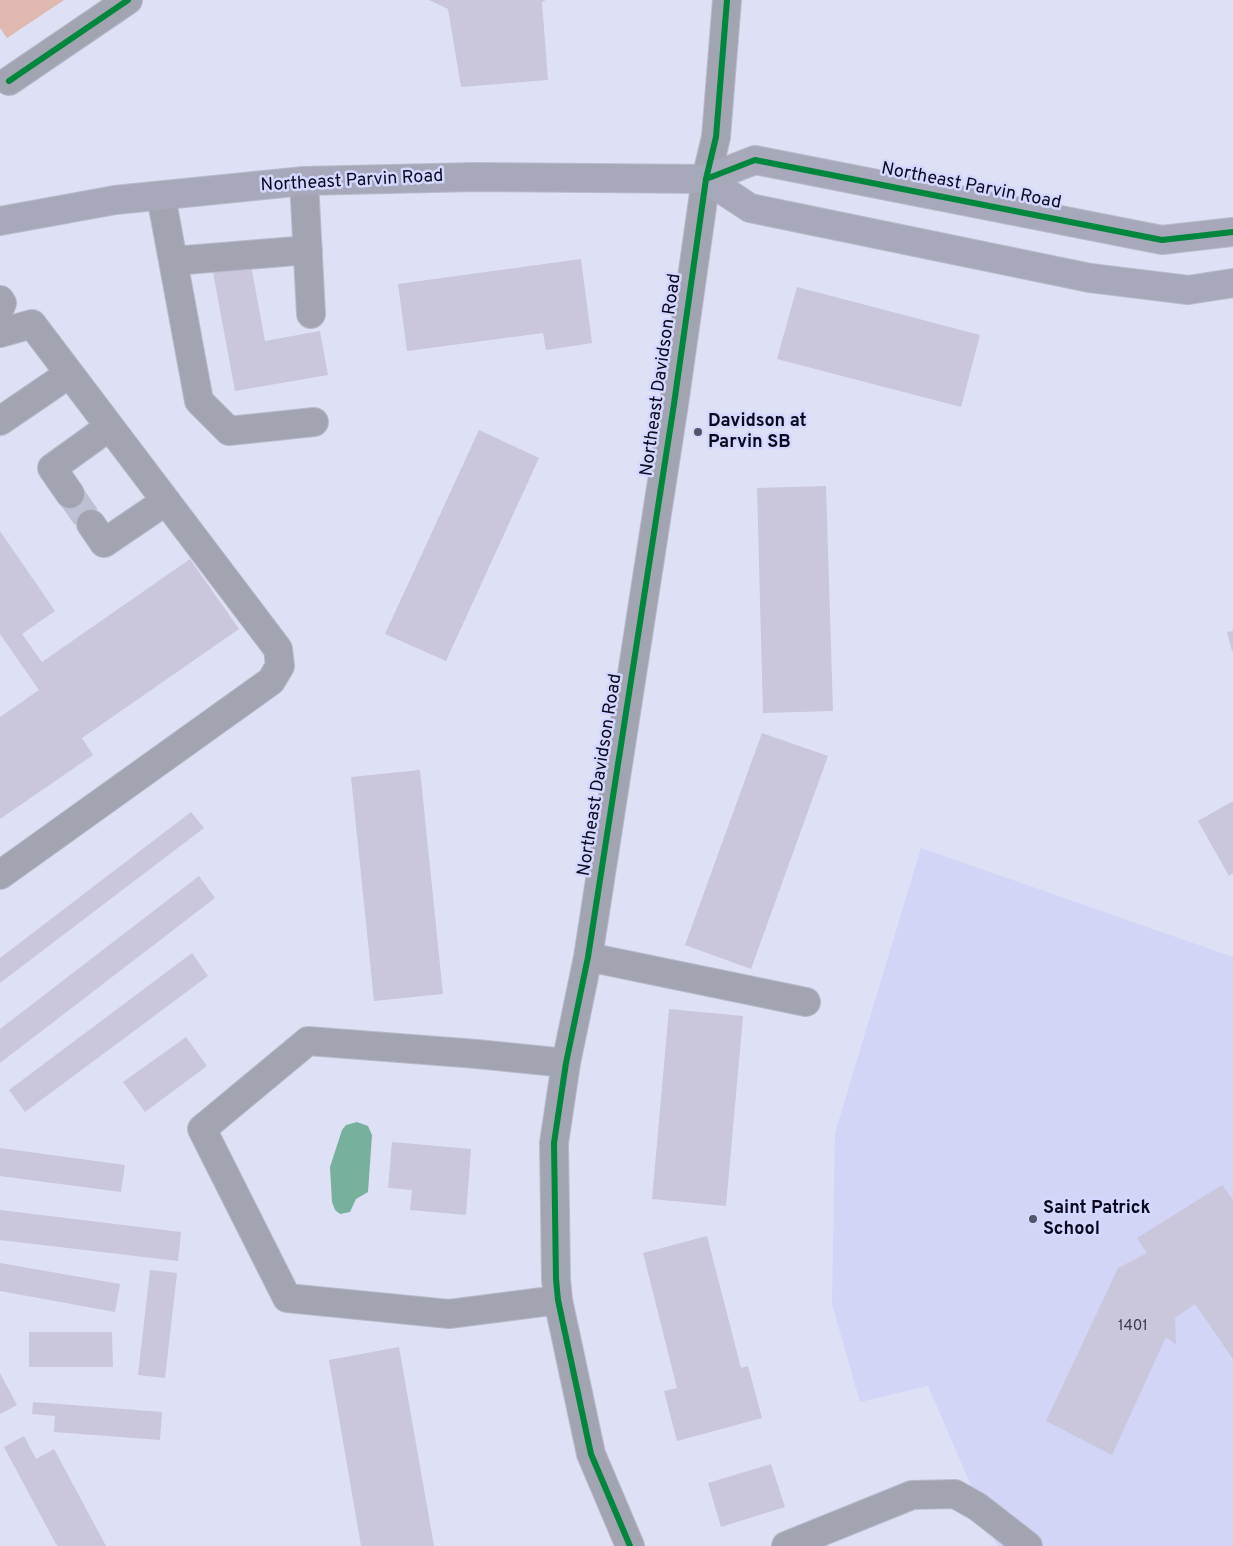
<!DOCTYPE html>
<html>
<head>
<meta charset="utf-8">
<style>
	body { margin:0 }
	canvas { display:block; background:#dee0f5 }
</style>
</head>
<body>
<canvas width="1233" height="1546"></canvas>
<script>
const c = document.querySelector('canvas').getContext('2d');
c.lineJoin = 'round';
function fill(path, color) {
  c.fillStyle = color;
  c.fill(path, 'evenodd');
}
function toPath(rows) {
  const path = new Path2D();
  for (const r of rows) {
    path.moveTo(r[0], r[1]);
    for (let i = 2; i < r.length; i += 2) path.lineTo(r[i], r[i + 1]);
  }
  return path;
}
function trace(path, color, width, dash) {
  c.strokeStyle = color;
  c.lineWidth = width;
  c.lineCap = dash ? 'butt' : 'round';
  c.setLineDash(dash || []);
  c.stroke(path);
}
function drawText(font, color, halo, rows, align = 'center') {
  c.font = font + ' Overpass,sans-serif';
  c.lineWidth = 5;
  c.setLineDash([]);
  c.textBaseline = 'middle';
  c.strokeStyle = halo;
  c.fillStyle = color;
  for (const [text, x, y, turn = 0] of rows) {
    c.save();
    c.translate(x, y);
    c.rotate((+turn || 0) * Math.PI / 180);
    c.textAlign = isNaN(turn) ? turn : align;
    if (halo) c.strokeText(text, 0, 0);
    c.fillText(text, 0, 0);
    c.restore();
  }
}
const built = toPath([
	[921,848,1233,957,1233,1546,997,1546,928,1386,860,1402,832,1304,835,1133]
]);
const forest = toPath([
	[0,0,64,0,7,38,0,28]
]);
const water = toPath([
	[357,1122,368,1126,372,1135,368,1192,356,1199,350,1212,340,1214,335,1210,332,1202,330,1167,342,1130,346,1125]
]);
const building = toPath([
	[429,0,546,0,542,2,548,80,461,87,448,9],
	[581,259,592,343,546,350,543,333,407,351,398,284],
	[250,260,265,341,320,331,328,375,235,391,212,267],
	[797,287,980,335,961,407,777,359],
	[479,430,539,458,446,661,385,634],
	[826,486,833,711,763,713,757,488],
	[0,531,55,611,22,634,42,662,190,559,239,629,82,738,93,755,0,819,0,717,39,690,0,634],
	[1233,631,1233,651,1232,651,1227,632],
	[762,733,828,756,751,969,685,945],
	[420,770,443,994,374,1001,351,777],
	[1233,801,1233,873,1229,876,1198,821],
	[191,812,204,828,0,983,0,958],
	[199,876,215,898,0,1063,0,1029],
	[192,953,208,976,25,1112,9,1090],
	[669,1009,743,1016,726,1206,652,1199],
	[186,1037,207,1066,145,1112,123,1082],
	[392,1142,471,1149,466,1215,410,1210,412,1190,388,1188],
	[0,1148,125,1165,121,1192,0,1176],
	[1222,1185,1233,1200,1233,1359,1195,1304,1175,1318,1176,1345,1166,1337,1112,1455,1046,1421,1118,1268,1147,1253,1137,1238],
	[0,1210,181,1232,178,1261,0,1240],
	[707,1236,741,1368,748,1366,762,1418,677,1441,664,1391,677,1388,643,1253],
	[0,1263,120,1284,115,1312,0,1291],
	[150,1270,177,1273,165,1378,138,1375],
	[29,1332,112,1332,113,1367,29,1367],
	[399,1347,434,1546,361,1546,329,1360],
	[0,1373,17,1405,0,1414],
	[33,1402,162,1412,160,1440,54,1432,55,1416,32,1414],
	[24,1436,36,1459,54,1449,106,1546,57,1546,4,1447],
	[771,1464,785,1507,721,1527,708,1483]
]);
const minorTunnel = toPath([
	[70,494,91,524]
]);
const minor = toPath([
	[9,81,128,0],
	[304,181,311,314],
	[161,196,199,401,229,431,314,422],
	[173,261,308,250],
	[0,300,2,303,0,308],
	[0,333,32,324,278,649,280,666,271,681,0,875],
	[0,421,69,374],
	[70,494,52,468,109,427],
	[91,524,104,543,166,501],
	[588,957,806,1002],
	[558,1300,449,1314,287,1298,202,1129,308,1041,477,1054,566,1063],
	[630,1546,591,1454,558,1300,556,1279,554,1143,566,1063,588,957,674,404,706,179,716,137,727,0],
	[786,1546,912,1495,955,1494,978,1507,1028,1546]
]);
const major = toPath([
	[706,179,750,208,1090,278,1188,290,1233,283],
	[0,221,115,200,304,181,475,177,706,179,755,160,1162,240,1233,232]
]);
const cycleway = toPath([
	[9,81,128,0],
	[706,179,755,160,1162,240,1233,232],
	[630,1546,591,1454,558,1300,556,1279,554,1143,566,1063,588,957,674,404,706,179,716,137,727,0]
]);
const markers = [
	[698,432,5,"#545469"],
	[1033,1219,5,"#545469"]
];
const numberNames = [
	["1401",1133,1327]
];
const streetNames = [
	["Northeast Parvin Road",352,182,-3],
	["Northeast Parvin Road",971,187,11],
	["Northeast Davidson Road",662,375,-82],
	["Northeast Davidson Road",601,775,-81]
];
const poiNames = [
	["Davidson at",708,422],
	["Parvin SB",708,443],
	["Saint Patrick",1043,1209],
	["School",1043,1230]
];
fill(built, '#d2d5f6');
fill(forest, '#dfb8b1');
fill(water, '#77b09c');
fill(building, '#cac6dc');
trace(minorTunnel, '#bec0d5', 28, [28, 14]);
trace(minor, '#b9bbcd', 30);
trace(major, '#b9bbcd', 30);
trace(minor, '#a3a4b1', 28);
trace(major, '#a7a8b9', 28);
trace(cycleway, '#00873e', 6);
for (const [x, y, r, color] of markers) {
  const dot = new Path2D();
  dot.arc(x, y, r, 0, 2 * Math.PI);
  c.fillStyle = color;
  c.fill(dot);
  trace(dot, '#d5d8fe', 2);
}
drawText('15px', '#3b394e', null, numberNames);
drawText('18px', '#0a091e', '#d5d8fe', streetNames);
drawText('bold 18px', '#0a091e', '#d5d8fe', poiNames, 'left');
</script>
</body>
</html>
